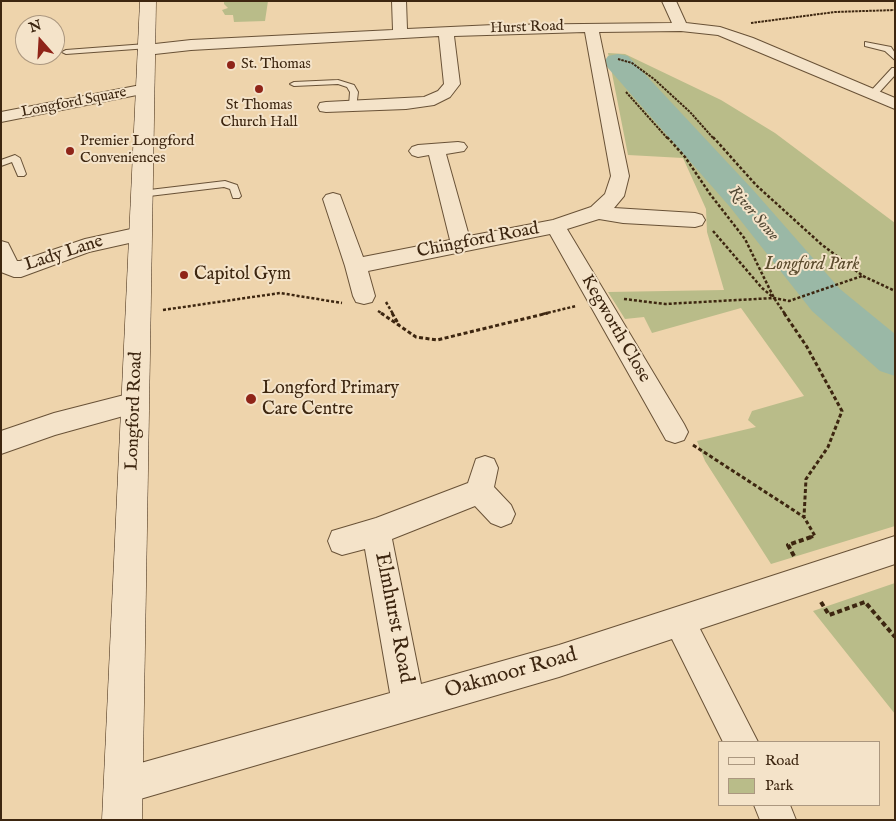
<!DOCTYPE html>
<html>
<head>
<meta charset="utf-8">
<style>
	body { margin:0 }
	#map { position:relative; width:896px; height:821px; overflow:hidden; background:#eed4ac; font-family:"IM FELL English",serif }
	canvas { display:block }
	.frame { position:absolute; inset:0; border:2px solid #3d2610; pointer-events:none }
	.legend { position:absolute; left:718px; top:741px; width:162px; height:65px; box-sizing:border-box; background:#f4e3c9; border:1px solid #ab977f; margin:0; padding:6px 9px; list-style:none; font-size:15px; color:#3d2610 }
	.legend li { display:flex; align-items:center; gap:10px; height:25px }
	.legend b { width:25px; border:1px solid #ab977f }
	.north { position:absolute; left:15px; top:15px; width:50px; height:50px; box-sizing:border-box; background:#f4e3c9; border:1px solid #ab977f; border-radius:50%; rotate:341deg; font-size:14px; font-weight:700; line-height:20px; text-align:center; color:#3d2610 }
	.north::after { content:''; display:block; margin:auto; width:18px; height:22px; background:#8f2418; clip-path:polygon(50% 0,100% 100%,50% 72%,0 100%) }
</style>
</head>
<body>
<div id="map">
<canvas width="896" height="821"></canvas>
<div class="frame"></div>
<ul class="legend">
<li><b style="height:6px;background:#f4e3c9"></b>Road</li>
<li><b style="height:14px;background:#b9bc89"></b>Park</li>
</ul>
<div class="north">N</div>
</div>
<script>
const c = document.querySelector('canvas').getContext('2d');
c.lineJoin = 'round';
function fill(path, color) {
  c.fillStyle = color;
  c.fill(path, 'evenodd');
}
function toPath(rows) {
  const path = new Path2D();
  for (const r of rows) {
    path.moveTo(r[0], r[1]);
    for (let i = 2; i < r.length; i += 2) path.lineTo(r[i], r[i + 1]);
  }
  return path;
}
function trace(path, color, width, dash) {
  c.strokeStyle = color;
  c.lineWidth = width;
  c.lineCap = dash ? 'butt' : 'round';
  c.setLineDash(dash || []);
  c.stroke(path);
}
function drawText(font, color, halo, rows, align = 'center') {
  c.font = font + ' "IM FELL English",serif';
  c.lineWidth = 4;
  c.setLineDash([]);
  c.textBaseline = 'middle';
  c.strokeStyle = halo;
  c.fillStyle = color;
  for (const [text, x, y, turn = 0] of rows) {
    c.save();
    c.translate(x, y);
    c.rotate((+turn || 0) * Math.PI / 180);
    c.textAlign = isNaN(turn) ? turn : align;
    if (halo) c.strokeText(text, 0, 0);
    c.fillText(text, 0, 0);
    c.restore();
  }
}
const green = toPath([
	[224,1,268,1,265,21,234,22,233,15,225,15,222,10,228,8,224,4],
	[608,53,625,54,721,100,775,133,895,223,895,526,771,564,705,461,697,441,756,427,748,420,752,411,804,396,741,308,652,333,644,317,625,319,608,292,724,290,707,232,706,209,683,158,628,155],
	[895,583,895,714,813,611]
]);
const river = toPath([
	[618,54,628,56,754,191,840,289,895,334,895,376,880,371,812,311,730,207,608,68,604,62,608,56,618,54]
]);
const pathFar3 = toPath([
	[751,23,835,12,895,10],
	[618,59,632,63,654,79,690,112,714,139],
	[626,92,668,139]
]);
const pathFar2 = toPath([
	[667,137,685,157,710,194,745,239,774,298,785,314],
	[713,137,756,185,821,244,863,276,895,291],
	[713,231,762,288,774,298,789,301,862,276],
	[624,299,665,304,774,298],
	[386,302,393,314],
	[163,310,280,293,342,303],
	[378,311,383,314],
	[543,314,576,306]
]);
const pathFar1 = toPath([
	[381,313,416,337,437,340,548,313],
	[392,313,399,325],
	[784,313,807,347,842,411,828,447,806,479,804,517],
	[693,445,804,517,815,536,811,537]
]);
const path = toPath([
	[794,556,788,545,814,536],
	[821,602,829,615,865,602,895,637]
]);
const lane = toPath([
	[865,42,891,47,895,53,895,60,885,51,865,46,865,42],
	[146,44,149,44,149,48,66,54,62,52,66,50,146,44],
	[892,68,895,68,895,75,875,97,869,97,869,93,892,68],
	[338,80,354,85,358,92,356,108,349,106,350,92,347,87,338,84,294,86,290,84,294,82,338,80],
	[15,155,20,158,26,174,24,176,18,176,12,162,1,166,1,160,15,155],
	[225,181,237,185,241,196,239,198,233,198,230,189,224,187,141,197,136,194,141,191,225,181]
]);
const street = toPath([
	[392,1,406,1,407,29,494,25,672,23,662,1,676,1,686,23,720,27,753,38,895,98,895,109,718,35,681,31,599,32,629,176,624,196,614,208,695,213,702,215,705,220,702,225,695,227,623,223,599,219,567,229,684,424,688,432,684,440,675,443,666,440,550,234,368,271,375,296,372,302,364,304,356,302,353,296,345,266,323,199,326,195,333,193,340,195,363,257,450,240,429,155,418,157,412,155,409,151,412,147,418,145,458,142,464,143,467,147,464,151,446,154,469,236,553,220,591,207,605,194,611,176,585,32,454,36,460,84,450,97,434,105,406,109,326,112,320,111,318,107,320,103,326,102,424,97,438,91,444,84,439,36,191,50,146,55,141,53,138,50,141,47,146,45,191,40,393,30,392,1],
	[146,84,152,86,154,89,152,92,1,122,1,112,146,84],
	[140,227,147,229,150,234,147,239,89,252,21,277,14,277,1,272,1,241,8,243,17,261,20,261,85,239,140,227],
	[136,392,145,396,148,403,145,410,55,435,1,454,1,431,54,413,136,392],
	[485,456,494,459,498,468,494,487,511,505,515,514,511,523,501,527,491,523,475,506,392,539,421,684,559,645,895,536,895,564,700,629,758,742,723,742,672,639,559,677,123,804,111,798,105,786,111,774,123,768,390,693,365,549,342,555,332,551,328,541,332,531,376,518,468,483,476,459,485,456],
	[754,805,790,805,796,820,760,820,754,805]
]);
const secondary = toPath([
	[140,1,156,1,142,820,102,820,140,1]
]);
const markers = [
	[231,65,5,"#8f2418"],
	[259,89,5,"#8f2418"],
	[70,151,5,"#8f2418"],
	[184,275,5,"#8f2418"],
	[251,399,6,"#8f2418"]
];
const farStreetnames = [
	["Hurst Road",527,28,-2],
	["Longford Square",74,103,-11]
];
const farPoinames = [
	["St. Thomas",241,65],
	["St Thomas",259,106,"center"],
	["Church Hall",259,123,"center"],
	["Premier Longford",80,142],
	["Conveniences",80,159]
];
const farWaternames = [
	["River Sowe",753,214,49]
];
const streetNames = [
	["Chingford Road",478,241,-11],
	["Lady Lane",64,254,-18],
	["Kegworth Close",615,329,60],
	["Longford Road",135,411,-88]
];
const parkNames = [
	["Longford Park",812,265]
];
const poiNames = [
	["Capitol Gym",194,275],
	["Longford Primary",262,389],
	["Care Centre",262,410]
];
const nearStreetnames = [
	["Elmhurst Road",393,618,79],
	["Oakmoor Road",511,674,-16]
];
fill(green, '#b9bc89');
fill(river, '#9ab8a6');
trace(lane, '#695237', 2);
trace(street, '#695237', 2);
trace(secondary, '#3d2610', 1);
trace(pathFar3, '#3d2610', 2, [2.5, 1]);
trace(pathFar2, '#3d2610', 2.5, [3, 2]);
trace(pathFar1, '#3d2610', 3, [4, 2.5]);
trace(path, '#3d2610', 4, [5, 3]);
fill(lane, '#f4e3c9');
fill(street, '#f4e3c9');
fill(secondary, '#f4e3c9');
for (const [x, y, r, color] of markers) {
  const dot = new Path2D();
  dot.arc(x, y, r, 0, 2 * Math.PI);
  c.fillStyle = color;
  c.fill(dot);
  trace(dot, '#f4e3c9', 2);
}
drawText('15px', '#3d2610', '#f4e3c9', farStreetnames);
drawText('15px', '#3d2610', '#f4e3c9', farPoinames, 'left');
drawText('italic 16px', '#544a36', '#f4e3c9', farWaternames);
drawText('18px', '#3d2610', '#f4e3c9', streetNames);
drawText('italic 18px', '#5c4c2e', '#f4e3c9', parkNames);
drawText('18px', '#3d2610', '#f4e3c9', poiNames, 'left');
drawText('21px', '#3d2610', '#f4e3c9', nearStreetnames);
</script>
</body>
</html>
